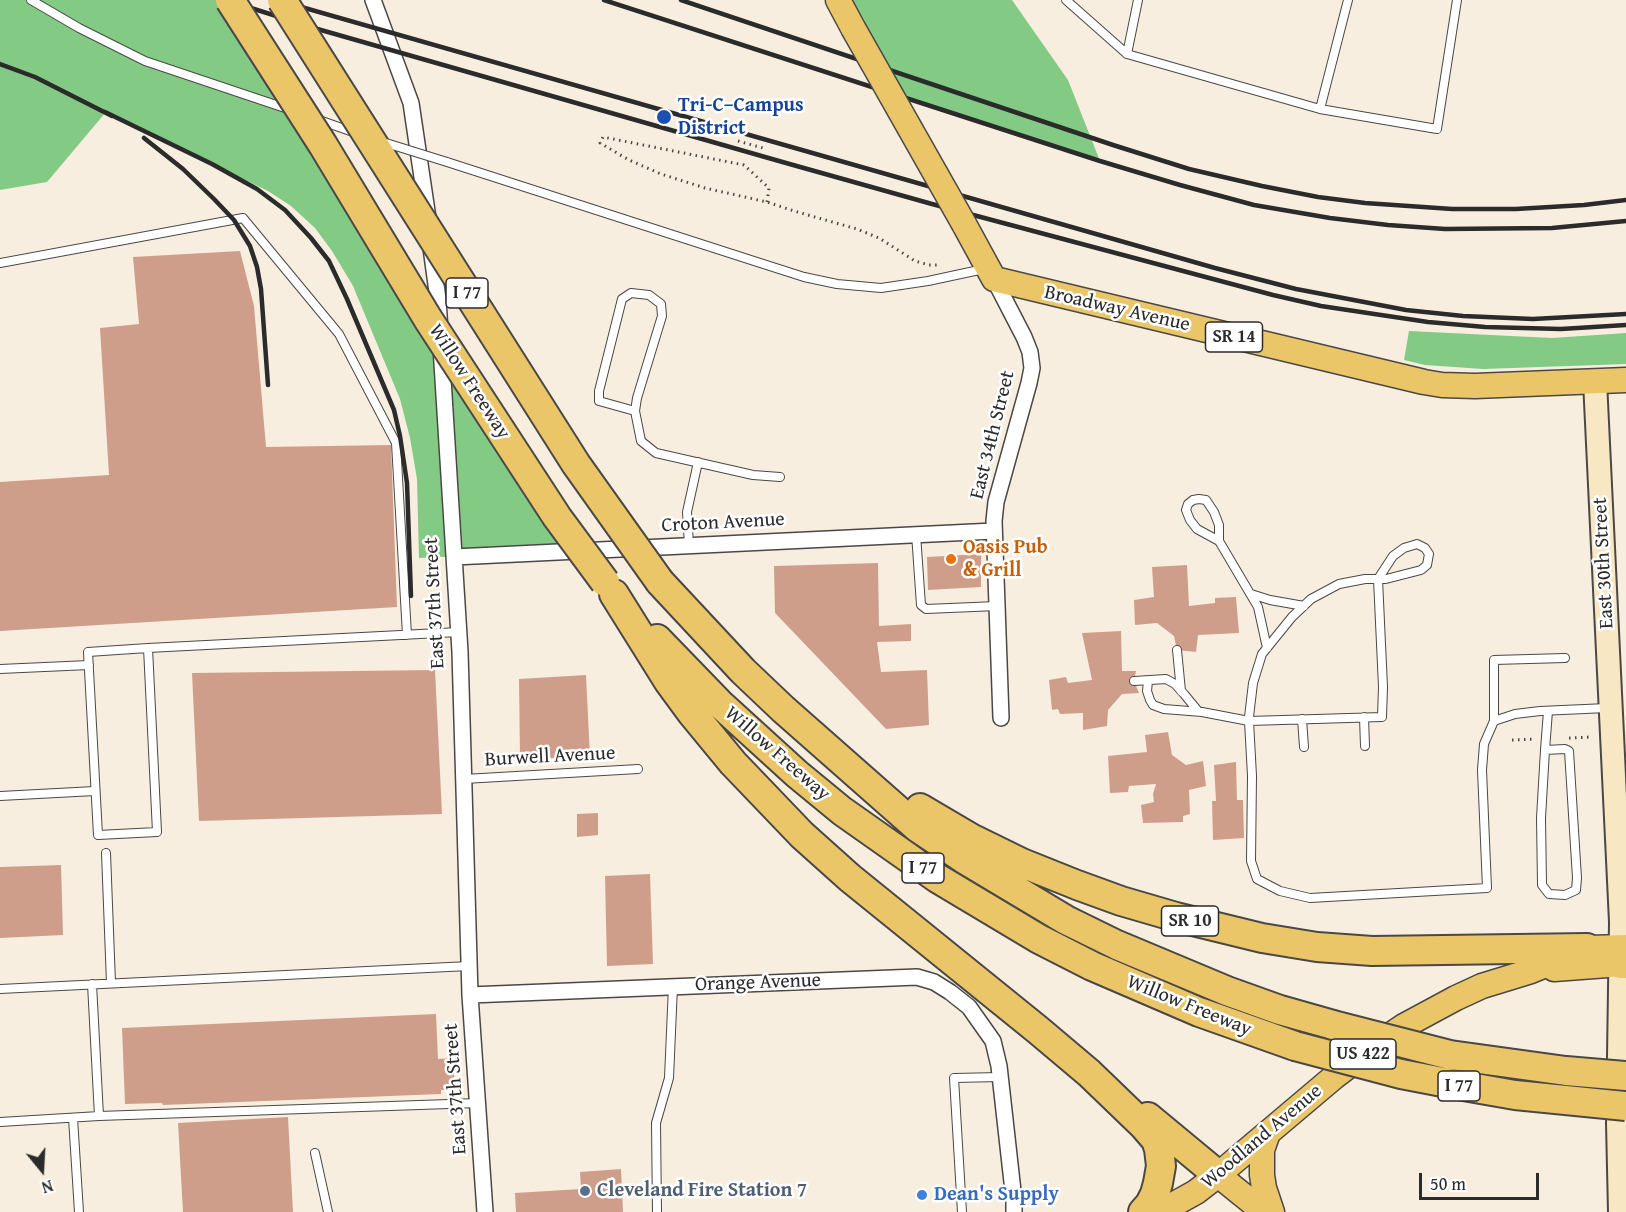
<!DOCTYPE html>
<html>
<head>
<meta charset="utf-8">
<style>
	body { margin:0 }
	#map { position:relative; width:1626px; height:1212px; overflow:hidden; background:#f8eedf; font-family:"Gentium Book Plus",serif }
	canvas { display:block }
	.north { position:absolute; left:12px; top:1140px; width:60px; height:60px; -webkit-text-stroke:4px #fff; paint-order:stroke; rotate:162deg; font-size:16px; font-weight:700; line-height:24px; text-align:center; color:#2b2b2b }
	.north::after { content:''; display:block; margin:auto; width:21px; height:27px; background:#2b2b2b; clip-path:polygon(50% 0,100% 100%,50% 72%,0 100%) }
	.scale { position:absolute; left:1419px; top:1173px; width:120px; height:27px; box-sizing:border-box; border:3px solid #2b2b2b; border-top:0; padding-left:8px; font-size:18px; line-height:21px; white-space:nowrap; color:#2b2b2b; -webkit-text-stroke:4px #fff; paint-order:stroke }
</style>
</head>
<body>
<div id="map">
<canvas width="1626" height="1212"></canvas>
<div class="north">N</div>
<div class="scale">50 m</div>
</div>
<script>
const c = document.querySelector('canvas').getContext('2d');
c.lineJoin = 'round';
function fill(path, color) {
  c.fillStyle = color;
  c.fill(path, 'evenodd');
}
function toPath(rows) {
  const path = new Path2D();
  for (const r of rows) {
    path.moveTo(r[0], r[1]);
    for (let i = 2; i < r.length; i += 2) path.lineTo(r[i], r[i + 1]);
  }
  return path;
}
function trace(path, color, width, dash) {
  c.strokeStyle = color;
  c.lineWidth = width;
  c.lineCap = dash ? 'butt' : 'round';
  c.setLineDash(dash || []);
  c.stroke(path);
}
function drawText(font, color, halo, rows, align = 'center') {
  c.font = font + ' "Gentium Book Plus",serif';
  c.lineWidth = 5;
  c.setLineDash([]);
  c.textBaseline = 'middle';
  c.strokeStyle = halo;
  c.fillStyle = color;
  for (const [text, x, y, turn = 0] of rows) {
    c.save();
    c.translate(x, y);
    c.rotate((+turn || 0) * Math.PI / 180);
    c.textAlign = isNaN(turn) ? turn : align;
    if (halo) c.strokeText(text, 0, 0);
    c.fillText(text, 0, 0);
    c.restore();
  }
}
const green = toPath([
	[0,0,230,0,579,551,419,558,417,479,410,438,400,399,353,286,332,251,315,228,291,206,268,191,106,112,47,182,0,190],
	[838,0,1012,0,1068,80,1100,161,889,92],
	[1409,331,1552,338,1626,333,1626,364,1483,369,1425,365,1404,360]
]);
const building = toPath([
	[240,251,254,306,266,447,391,445,397,607,0,631,0,482,109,475,100,328,139,324,133,257],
	[981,554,981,587,928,590,927,557],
	[878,563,879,626,911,624,911,641,877,642,881,672,927,670,929,725,886,729,775,613,774,566],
	[1187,565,1189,606,1215,603,1215,598,1236,597,1239,633,1198,635,1196,652,1177,650,1174,636,1157,623,1135,625,1134,600,1154,597,1152,567],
	[1121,631,1122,671,1136,671,1134,681,1139,693,1122,694,1108,710,1107,726,1083,730,1083,713,1060,714,1058,709,1052,710,1049,680,1066,677,1068,683,1092,680,1082,633],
	[435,670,442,814,199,821,192,673],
	[586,675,590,757,520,759,519,679],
	[1168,732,1172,755,1186,765,1203,761,1206,786,1189,790,1190,814,1183,816,1183,822,1143,823,1141,805,1154,802,1153,794,1156,784,1129,786,1128,792,1110,793,1108,756,1147,752,1145,735],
	[1236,762,1237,800,1243,800,1244,838,1213,840,1212,801,1216,801,1214,765],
	[598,813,598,835,577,837,577,814],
	[61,865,63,935,0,938,0,867],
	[650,874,653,964,607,966,605,876],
	[436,1014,438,1059,453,1058,455,1090,441,1090,441,1094,163,1105,162,1103,125,1104,122,1028],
	[288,1117,293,1212,183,1212,178,1123],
	[621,1169,623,1212,516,1212,515,1193,581,1189,580,1172]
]);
const path = toPath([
	[738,141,763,148],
	[767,202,769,188,744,165,603,137,600,143,629,160,661,174,705,188,767,202,794,211,857,229,879,238,915,261,929,265,941,265],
	[1569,738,1591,737],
	[1512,740,1535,739]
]);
const service = toPath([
	[31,0,79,28,145,61,291,110],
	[1066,0,1127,54,1320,109,1348,0],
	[1127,54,1138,0],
	[1320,109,1437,129,1457,0],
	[316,119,356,133],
	[447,162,754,261,804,277,837,284,881,288,928,281,984,269],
	[0,263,243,218,339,334,396,443,407,635],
	[635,411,599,401,599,391,622,299,631,293,649,295,661,304,662,316,637,398,635,411,641,441,656,453,753,475,780,477],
	[916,534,921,605,926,609,997,606],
	[1219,541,1197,529,1190,520,1186,510,1188,504,1193,500,1199,499,1206,500,1214,512,1219,525,1219,541,1258,607,1267,648],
	[689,545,687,512,698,462],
	[1251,594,1270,600,1304,606],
	[148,648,157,832,98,835,88,652,148,648,459,632],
	[1177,650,1181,691],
	[0,669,89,665],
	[1134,681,1166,679,1175,684,1184,694,1198,711],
	[1148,681,1147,691,1150,700,1153,705,1164,709,1202,712,1249,721,1382,717,1383,687,1378,579,1393,556,1404,548,1417,544,1425,548,1429,554,1427,565,1421,570,1386,579,1365,579,1339,584,1311,599,1292,617,1262,654,1253,683,1249,717,1249,721,1252,776,1251,861,1257,879,1280,891,1310,898,1487,888,1482,770,1484,744,1494,721,1515,714,1540,711,1607,708],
	[1364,717,1365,746],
	[1302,719,1304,747],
	[1494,721,1494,660,1565,658],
	[1545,750,1565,749,1569,751,1577,878,1576,890,1565,895,1549,894,1542,885,1541,818,1545,750,1548,711],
	[464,779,638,769],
	[0,796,95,791],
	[106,853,111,983],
	[0,989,469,966],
	[99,1116,478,1103],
	[73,1118,79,1212],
	[0,1122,99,1116,92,984],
	[315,1153,328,1212],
	[657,1212,656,1123,669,1078,673,986],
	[962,1212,954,1078,1000,1077]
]);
const minor = toPath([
	[373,0,411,103,428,218],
	[431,248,438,299,460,652,470,995,485,1212],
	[994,279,1024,337,1030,352,1032,368,1029,383,996,502,994,521,1001,718],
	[454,557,994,531],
	[470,995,917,977,934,982,950,992,969,1007,993,1041,999,1066,1014,1200,1014,1212]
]);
const secondary = toPath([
	[1595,381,1621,922,1618,1123,1620,1212]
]);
const primary = toPath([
	[838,0,853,28],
	[964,224,994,279,1424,382,1442,385,1475,386,1626,380],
	[1554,969,1621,964],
	[1268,1133,1262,1150,1262,1175,1264,1188,1272,1212],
	[1218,1175,1264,1212],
	[1160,1212,1196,1192,1218,1175,1334,1077,1376,1045,1404,1026,1456,998,1482,986,1531,971,1587,948,1626,947]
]);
const motorway = toPath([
	[660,582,743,671,783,709,918,828,964,859,1066,920,1117,945,1227,991,1280,1010,1333,1025],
	[614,594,669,682,691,712,733,763,802,835,850,878,1038,1030,1089,1073,1144,1126,1156,1140,1159,1149,1161,1166,1158,1183,1155,1194,1150,1204,1143,1212],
	[657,639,719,703,797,774,842,811,937,878,1039,939,1092,966,1199,1012,1295,1046],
	[920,808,971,838,1022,863,1077,885,1121,901,1176,917,1262,938,1317,947,1372,951,1587,948],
	[1621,964,1626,964],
	[1148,1117,1218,1175]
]);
const rail = toPath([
	[226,0,314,28,786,163,932,204,1273,295,1321,306,1381,315,1428,322,1485,327,1561,329,1626,325],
	[277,0,1215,268,1296,289,1406,310,1463,316,1533,319,1626,314],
	[604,0,1100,161,1180,185,1254,205,1330,218,1388,225,1445,229,1552,228,1626,221],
	[681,0,1113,145,1189,169,1262,186,1318,197,1365,203,1452,209,1516,209,1584,205,1626,200],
	[0,64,35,77,112,116],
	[105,112,212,164,257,189,285,210,311,238,329,261,347,299,394,410,400,436,407,483,411,596],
	[144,138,183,169,214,199,234,220,250,246,257,267,261,289,268,385]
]);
const serviceBridge = toPath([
	[386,143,447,162]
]);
const primaryBridge = toPath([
	[853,28,964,224]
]);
const motorwayBridge = toPath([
	[230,0,323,145,428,319,557,517,605,582],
	[282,0,576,464,660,582],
	[1333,1025,1450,1055,1566,1071,1626,1076],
	[1295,1046,1401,1074,1458,1085,1515,1095,1626,1106]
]);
const markers = [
	[664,117,8,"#1a4fb4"],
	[951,559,6,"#e8710a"],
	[585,1191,6,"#5c6f8a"],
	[922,1195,6,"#3f7fe0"]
];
const shields = [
	[467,293,42],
	[1234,337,57],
	[923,868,42],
	[1190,921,57],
	[1363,1054,66],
	[1459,1086,42]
];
const shieldNames = [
	["I 77",467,293],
	["SR 14",1234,337],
	["I 77",923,868],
	["SR 10",1190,921],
	["US 422",1363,1054],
	["I 77",1459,1086]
];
const transitNames = [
	["Tri-C–Campus",678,106],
	["District",678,129]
];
const streetNames = [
	["Broadway Avenue",1117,309,13],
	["Willow Freeway",469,382,57],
	["East 34th Street",993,435,-76],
	["Croton Avenue",723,523,-3],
	["East 30th Street",1604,563,-93],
	["East 37th Street",435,603,-93],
	["Willow Freeway",777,754,41],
	["Burwell Avenue",550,757,-3],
	["Orange Avenue",758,983,-2],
	["Willow Freeway",1189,1006,22],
	["East 37th Street",456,1089,-94],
	["Woodland Avenue",1262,1137,-40]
];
const foodNames = [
	["Oasis Pub",963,548],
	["& Grill",963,571]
];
const serviceNames = [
	["Cleveland Fire Station 7",597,1191]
];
const shopNames = [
	["Dean's Supply",934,1195]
];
fill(green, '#83ca85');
fill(building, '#cf9e8b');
trace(service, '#4a4846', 10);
trace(minor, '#4a4846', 18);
trace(secondary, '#4a4846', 26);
trace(primary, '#4a4846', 27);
trace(motorway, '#4a4846', 32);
trace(path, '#4a4846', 3, [1.5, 4.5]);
trace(service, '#fff', 8);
trace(minor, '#fff', 15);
trace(secondary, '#f7e8c3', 22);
trace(primary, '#ebc669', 24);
trace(motorway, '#ebc669', 28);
trace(rail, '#2b2b2b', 4.5);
trace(serviceBridge, '#4a4846', 10, []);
trace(primaryBridge, '#4a4846', 27, []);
trace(motorwayBridge, '#4a4846', 32, []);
trace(serviceBridge, '#fff', 8);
trace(primaryBridge, '#ebc669', 24);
trace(motorwayBridge, '#ebc669', 28);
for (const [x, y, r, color] of markers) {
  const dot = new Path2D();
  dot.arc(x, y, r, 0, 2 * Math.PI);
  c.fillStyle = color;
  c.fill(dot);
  trace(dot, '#fff', 2);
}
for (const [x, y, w] of shields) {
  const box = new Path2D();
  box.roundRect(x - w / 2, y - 15, w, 30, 4.5);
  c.fillStyle = '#fff';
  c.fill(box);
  trace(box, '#2b2b2b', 1.5);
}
drawText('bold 18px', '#2b2b2b', null, shieldNames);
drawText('bold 20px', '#164399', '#fff', transitNames, 'left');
drawText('20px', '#2b2b2b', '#fff', streetNames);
drawText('bold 20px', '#c56008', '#fff', foodNames, 'left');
drawText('bold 20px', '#4e5e75', '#fff', serviceNames, 'left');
drawText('bold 20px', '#366cbe', '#fff', shopNames, 'left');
</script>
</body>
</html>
